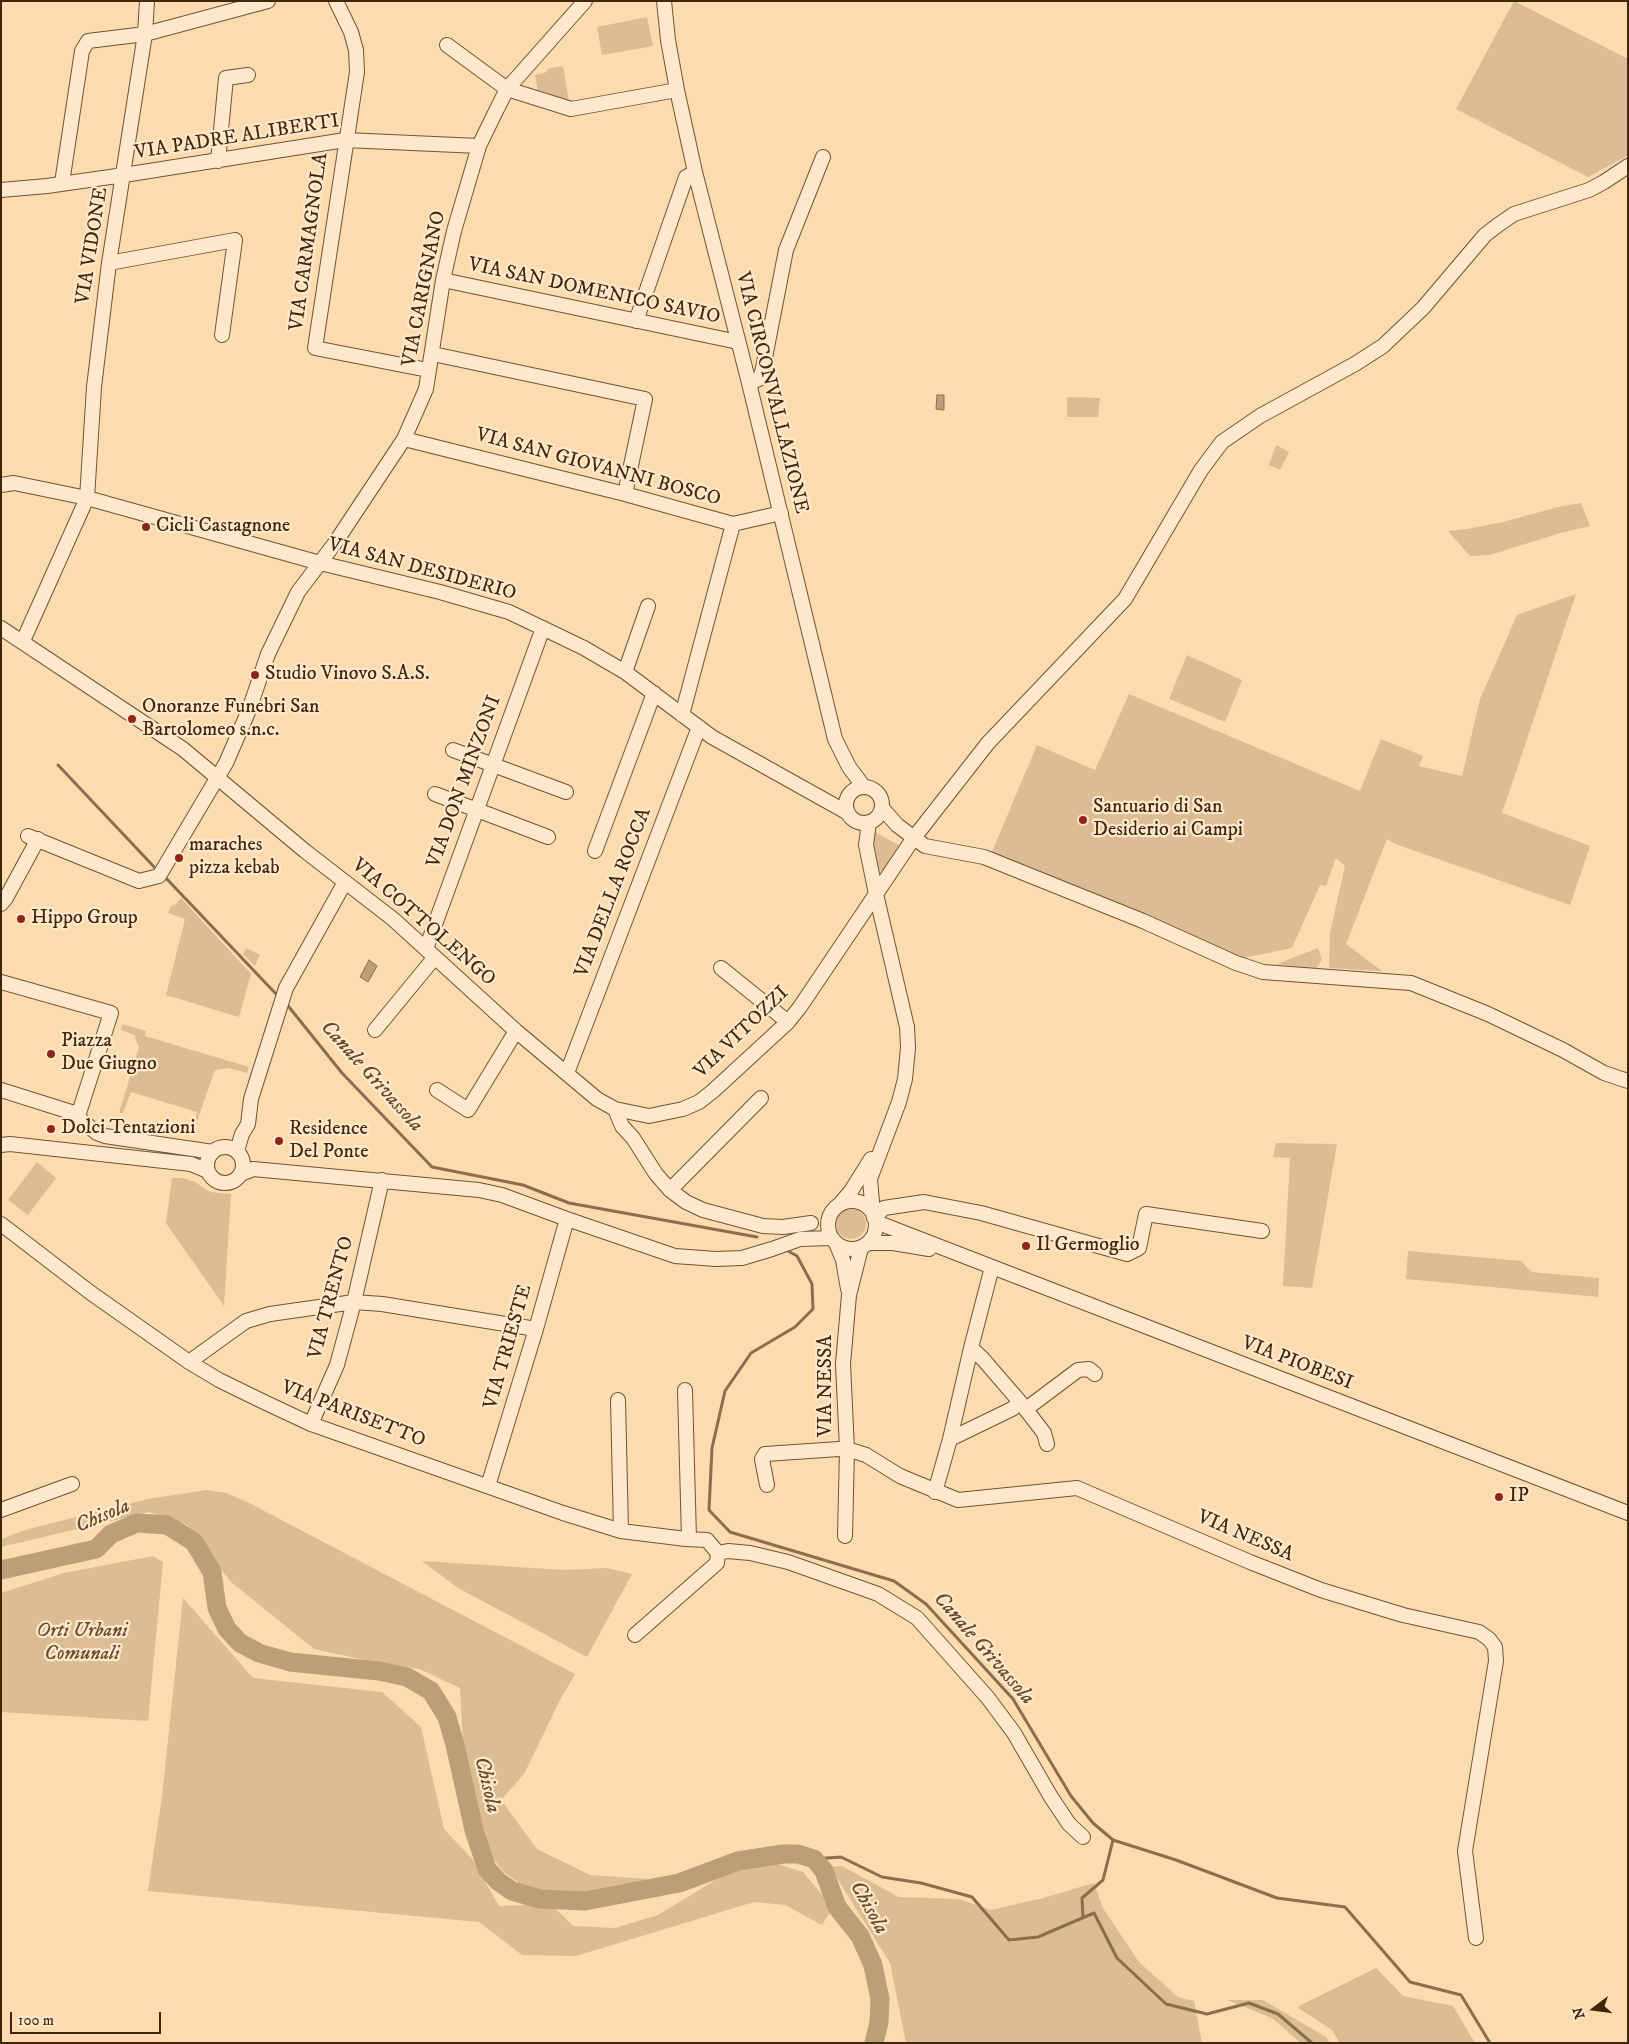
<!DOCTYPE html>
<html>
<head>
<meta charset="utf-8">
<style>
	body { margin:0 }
	#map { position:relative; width:1629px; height:2044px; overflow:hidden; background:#fcdbaf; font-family:"IM FELL DW Pica",serif }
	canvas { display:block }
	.frame { position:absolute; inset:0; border:2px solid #40270c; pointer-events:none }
	.north { position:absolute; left:1569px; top:1984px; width:50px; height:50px; -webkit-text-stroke:4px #fde8cb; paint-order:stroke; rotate:255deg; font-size:14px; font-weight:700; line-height:20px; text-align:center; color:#40270c }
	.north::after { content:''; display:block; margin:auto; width:18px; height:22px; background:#40270c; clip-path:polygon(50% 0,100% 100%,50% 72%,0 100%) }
	.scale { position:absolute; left:10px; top:2012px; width:151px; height:22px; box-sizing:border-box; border:2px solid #40270c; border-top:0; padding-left:6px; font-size:15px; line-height:18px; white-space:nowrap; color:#40270c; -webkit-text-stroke:4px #fde8cb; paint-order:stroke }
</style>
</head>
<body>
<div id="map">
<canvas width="1629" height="2044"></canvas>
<div class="frame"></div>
<div class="north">N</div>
<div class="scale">100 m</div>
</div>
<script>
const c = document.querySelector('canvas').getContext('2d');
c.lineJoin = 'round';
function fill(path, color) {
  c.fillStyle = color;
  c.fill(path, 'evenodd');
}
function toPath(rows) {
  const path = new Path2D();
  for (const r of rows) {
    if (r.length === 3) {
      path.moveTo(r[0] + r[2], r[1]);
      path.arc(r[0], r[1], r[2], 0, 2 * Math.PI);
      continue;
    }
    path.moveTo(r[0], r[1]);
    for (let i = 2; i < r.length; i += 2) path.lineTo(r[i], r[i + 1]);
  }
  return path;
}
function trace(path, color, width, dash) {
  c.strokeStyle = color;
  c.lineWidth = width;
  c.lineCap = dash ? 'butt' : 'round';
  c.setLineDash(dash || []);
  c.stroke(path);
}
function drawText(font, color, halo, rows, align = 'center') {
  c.font = font + ' "IM FELL DW Pica",serif';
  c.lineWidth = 4.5;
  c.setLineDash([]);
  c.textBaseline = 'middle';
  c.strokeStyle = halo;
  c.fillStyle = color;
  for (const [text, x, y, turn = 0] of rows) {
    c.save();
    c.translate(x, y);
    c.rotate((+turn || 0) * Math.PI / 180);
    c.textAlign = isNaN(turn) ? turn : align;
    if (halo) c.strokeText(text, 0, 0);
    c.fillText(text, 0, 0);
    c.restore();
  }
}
const green = toPath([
	[1514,1,1628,59,1628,155,1625,157,1588,177,1456,109],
	[647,17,653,46,602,55,597,27],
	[563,66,569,101,538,92,535,75,547,72,547,69],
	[1067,397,1100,398,1098,417,1067,417],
	[1276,445,1289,452,1280,470,1269,465],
	[1581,503,1590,526,1557,534,1490,555,1470,556,1448,531,1467,529,1503,522,1558,507],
	[1576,594,1502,813,1590,846,1570,905,1395,844,1387,839,1346,944,1382,971,1329,968,1330,933,1345,866,1336,858,1326,886,1320,885,1292,948,1238,959,991,854,1037,745,1095,770,1129,694,1360,791,1381,739,1423,756,1419,766,1462,776,1480,699,1517,615],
	[1187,655,1242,680,1225,722,1169,699],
	[869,829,899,845,883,870,877,872],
	[181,898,251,974,239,1017,166,995,185,919,168,913,171,906,176,904],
	[246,948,260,955,255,966,243,954],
	[1318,948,1322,960,1315,970,1277,964],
	[122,1024,146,1031,145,1036,249,1067,247,1073,229,1068,215,1070,196,1124,194,1126,197,1112,131,1092,123,1113,119,1113,139,1047,134,1035,121,1030],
	[1276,1143,1337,1144,1312,1288,1283,1286,1290,1158,1273,1157],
	[37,1162,56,1178,28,1215,8,1200],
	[172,1178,183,1178,195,1182,210,1192,231,1194,224,1306,166,1223],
	[851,1224,15],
	[1408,1251,1521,1261,1531,1272,1599,1278,1598,1297,1406,1279],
	[206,1490,227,1493,251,1504,575,1674,560,1700,524,1774,501,1800,537,1849,590,1875,649,1879,619,1893,581,1896,554,1894,524,1887,503,1871,485,1848,476,1827,475,1806,465,1779,460,1688,419,1669,369,1661,314,1649,231,1582,187,1525,149,1512,1,1547,1,1539,29,1529,148,1499],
	[153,1556,163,1562,148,1721,1,1712,1,1593,64,1573],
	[422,1561,564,1570,607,1568,632,1574,587,1657,458,1588],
	[183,1598,253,1678,382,1692,421,1727,444,1829,473,1860,499,1906,526,1905,557,1910,573,1926,615,1928,658,1915,727,1873,768,1861,803,1872,833,1908,822,1925,785,1905,754,1902,576,1956,522,1955,479,1922,148,1891,162,1796],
	[842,1866,899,1897,959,1899,991,1910,1043,1898,1094,1883,1103,1908,1139,1962,1178,1997,1194,2001,1202,2043,906,2043,890,1963,830,1867],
	[1376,1968,1403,1996,1453,2006,1475,2043,1340,2043,1332,2030,1297,2007],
	[1227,2000,1263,2000,1326,2037,1330,2043,1301,2043,1272,2018]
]);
const water = toPath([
	[937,395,944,395,944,410,936,409,937,395],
	[369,960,377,966,368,982,360,977,369,960]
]);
const stream = toPath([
	[58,765,157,870],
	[164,876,278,996],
	[285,1002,342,1073,432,1167,523,1185,569,1203,757,1237],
	[788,1251,797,1256,812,1284,813,1309,795,1327,751,1353,725,1391,712,1448,709,1510,730,1532,894,1581,926,1604,1013,1699,1071,1796,1093,1823,1113,1840,1176,1860,1277,1898,1345,1907,1410,1982,1461,1995,1490,2043],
	[814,1859,841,1857,882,1877,921,1883,972,1897,1009,1940,1038,1937,1094,1913,1117,1958,1166,2004,1207,2014,1249,2003,1278,2014,1312,2043],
	[1083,1918,1082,1898,1103,1880,1113,1840]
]);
const river = toPath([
	[1,1570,96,1549,111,1534,137,1523,167,1525,194,1542,212,1572,217,1608,227,1629,240,1643,259,1653,290,1662,379,1671,407,1677,431,1691,447,1717,455,1745,474,1830,487,1869,498,1881,512,1891,540,1899,585,1901,679,1883,738,1861,783,1854,798,1854,814,1859,824,1871,837,1907,860,1936,873,1965,880,1999,879,2022,874,2043]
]);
const minor = toPath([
	[336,1,351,32,356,50,357,72,315,348,428,370],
	[664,1,668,40,677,90,695,172,749,383,835,739,849,767,864,787],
	[447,45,507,89,571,109,677,90],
	[218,161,226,78,248,75],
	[62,183,82,51,88,41,145,34,268,1],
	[1,190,47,186,124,175,345,140,479,146],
	[109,263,235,240,222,335],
	[443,280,738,342],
	[636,321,686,177,695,172],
	[433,354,645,399,625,494],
	[749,383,759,379,762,373,786,250,823,157],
	[404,439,625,494,733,524,781,513],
	[1,485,14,483,87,498,320,563,440,592,509,612,584,648,625,672,712,737,848,813],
	[1,628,183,749,305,851,393,919,516,1031,597,1099,615,1109,649,1116,683,1109,699,1102,713,1091,788,1022,800,1007,913,839,988,743,1125,599,1201,470,1222,442,1260,416,1355,364,1383,346,1423,308,1485,235,1498,225,1514,214,1589,190,1604,182,1628,166],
	[23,641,87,498,94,387,109,263,145,34,147,1],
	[625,672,648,606],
	[682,715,733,524],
	[453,750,566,792],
	[864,805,18],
	[435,794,548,837],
	[882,808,897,825,925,846,984,857,1143,921,1236,963,1263,972,1411,983,1488,1014,1563,1050,1604,1073,1628,1081],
	[869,822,866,845,876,894,907,1027,908,1048,905,1079,899,1102,870,1179,873,1214],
	[28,836,139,881,159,876,226,763,249,710,268,654,298,592,335,543,404,439,426,389,443,280,454,231,479,146,493,117,507,89,585,1],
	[595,851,654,693],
	[1,904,6,898,38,839],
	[426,949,543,628],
	[721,968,788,1022],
	[1,982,111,1013,78,1116],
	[375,1030,435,957],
	[567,1073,699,727],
	[1,1090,71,1112,97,1133,105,1136,213,1152],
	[437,1090,468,1110,516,1031],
	[615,1109,622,1126,633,1138,656,1174,670,1190,686,1202,703,1210,763,1226,783,1227,811,1223],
	[1,1145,10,1144,191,1164,208,1171],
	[225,1165,18],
	[237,1151,242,1134,248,1124,251,1099,286,988,345,882],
	[241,1174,253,1169,479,1190,502,1195,567,1219,675,1256,716,1259,742,1258,772,1249,800,1239,831,1238],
	[670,1190,761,1098],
	[852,1225,24],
	[840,1204,851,1191,871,1159],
	[874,1218,884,1208,924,1202,981,1213,1127,1254,1139,1248,1146,1214,1262,1231],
	[876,1222,1628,1513],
	[1,1224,91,1293,189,1362,219,1380,264,1402,311,1424,563,1513,621,1531,686,1539,707,1540,718,1553,717,1563,635,1635],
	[836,1243,843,1260,848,1289],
	[868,1243,893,1243,929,1249],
	[971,1348,982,1358,1020,1402,1044,1433,1047,1444],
	[189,1362,246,1321,270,1314,354,1302,382,1304,536,1329],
	[685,1390,689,1539],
	[618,1400,621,1531],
	[1026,1409,1078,1370,1089,1369,1095,1374],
	[311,1424,337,1365,354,1302,382,1180],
	[950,1439,1012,1409,1020,1402],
	[767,1485,762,1459,765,1454,839,1449,847,1449,866,1455,900,1476,958,1500,1077,1488,1250,1562,1321,1590,1403,1615,1479,1632,1489,1639,1495,1647,1496,1661,1465,1851,1476,1938],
	[488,1486,536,1329,567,1219],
	[935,1492,950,1439,971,1348,992,1267],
	[1,1510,72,1484],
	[845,1536,847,1449,843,1364,849,1295,861,1248],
	[718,1553,728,1551,750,1553,788,1562,878,1594,917,1618,988,1698,1014,1733,1051,1797,1069,1824,1083,1837]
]);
const markers = [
	[146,527,5,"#8f2418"],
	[255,675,5,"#8f2418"],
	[132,719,5,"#8f2418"],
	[1083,820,5,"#8f2418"],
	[179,858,5,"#8f2418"],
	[21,919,5,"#8f2418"],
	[51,1054,5,"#8f2418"],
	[51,1129,5,"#8f2418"],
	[279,1141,5,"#8f2418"],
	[1026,1246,5,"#8f2418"],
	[1499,1497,5,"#8f2418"]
];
const streetNames = [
	["VIA PADRE ALIBERTI",237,138,-9],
	["VIA CARMAGNOLA",310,242,-82],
	["VIA VIDONE",93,246,-81],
	["VIA CARIGNANO",425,289,-79],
	["VIA SAN DOMENICO SAVIO",594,292,12],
	["VIA CIRCONVALLAZIONE",771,393,76],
	["VIA SAN GIOVANNI BOSCO",598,468,15],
	["VIA SAN DESIDERIO",422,570,15],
	["VIA DON MINZONI",465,782,-70],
	["VIA DELLA ROCCA",614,893,-69],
	["VIA COTTOLENGO",423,923,41],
	["VIA VITOZZI",742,1033,-44],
	["VIA TRENTO",332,1298,-75],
	["VIA TRIESTE",509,1347,-74],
	["VIA PIOBESI",1297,1364,21],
	["VIA NESSA",827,1386,-90],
	["VIA PARISETTO",353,1415,21],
	["VIA NESSA",1245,1537,23]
];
const poiNames = [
	["Cicli Castagnone",156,527],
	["Studio Vinovo S.A.S.",265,675],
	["Onoranze Funebri San",142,708],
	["Bartolomeo s.n.c.",142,731],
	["Santuario di San",1093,808],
	["Desiderio ai Campi",1093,831],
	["maraches",189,846],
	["pizza kebab",189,869],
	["Hippo Group",31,919],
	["Piazza",61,1042],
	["Due Giugno",61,1065],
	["Dolci Tentazioni",61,1129],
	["Residence",289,1130],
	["Del Ponte",289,1153],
	["Il Germoglio",1036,1246],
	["IP",1509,1497]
];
const parkNames = [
	["Orti Urbani",82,1632],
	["Comunali",82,1655]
];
const waterNames = [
	["Canale Grivassola",371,1077,48],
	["Chisola",103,1517,-23],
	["Canale Grivassola",983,1649,49],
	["Chisola",486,1785,77],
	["Chisola",868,1908,61]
];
fill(green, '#dcbc93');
fill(water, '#bc9e78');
trace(water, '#8a6e4d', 1);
trace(stream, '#8a6e4d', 3);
trace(river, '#bc9e78', 19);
trace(minor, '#6f5435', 16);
trace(minor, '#fde8cb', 14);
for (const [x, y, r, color] of markers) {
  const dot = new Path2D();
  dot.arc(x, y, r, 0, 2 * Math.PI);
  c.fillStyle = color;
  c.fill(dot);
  trace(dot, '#fde8cb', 2);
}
drawText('20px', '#40270c', '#fde8cb', streetNames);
drawText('20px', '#40270c', '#fde8cb', poiNames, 'left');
drawText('italic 20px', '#674c2e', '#fde8cb', parkNames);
drawText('italic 21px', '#654b2c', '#fde8cb', waterNames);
</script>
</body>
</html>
